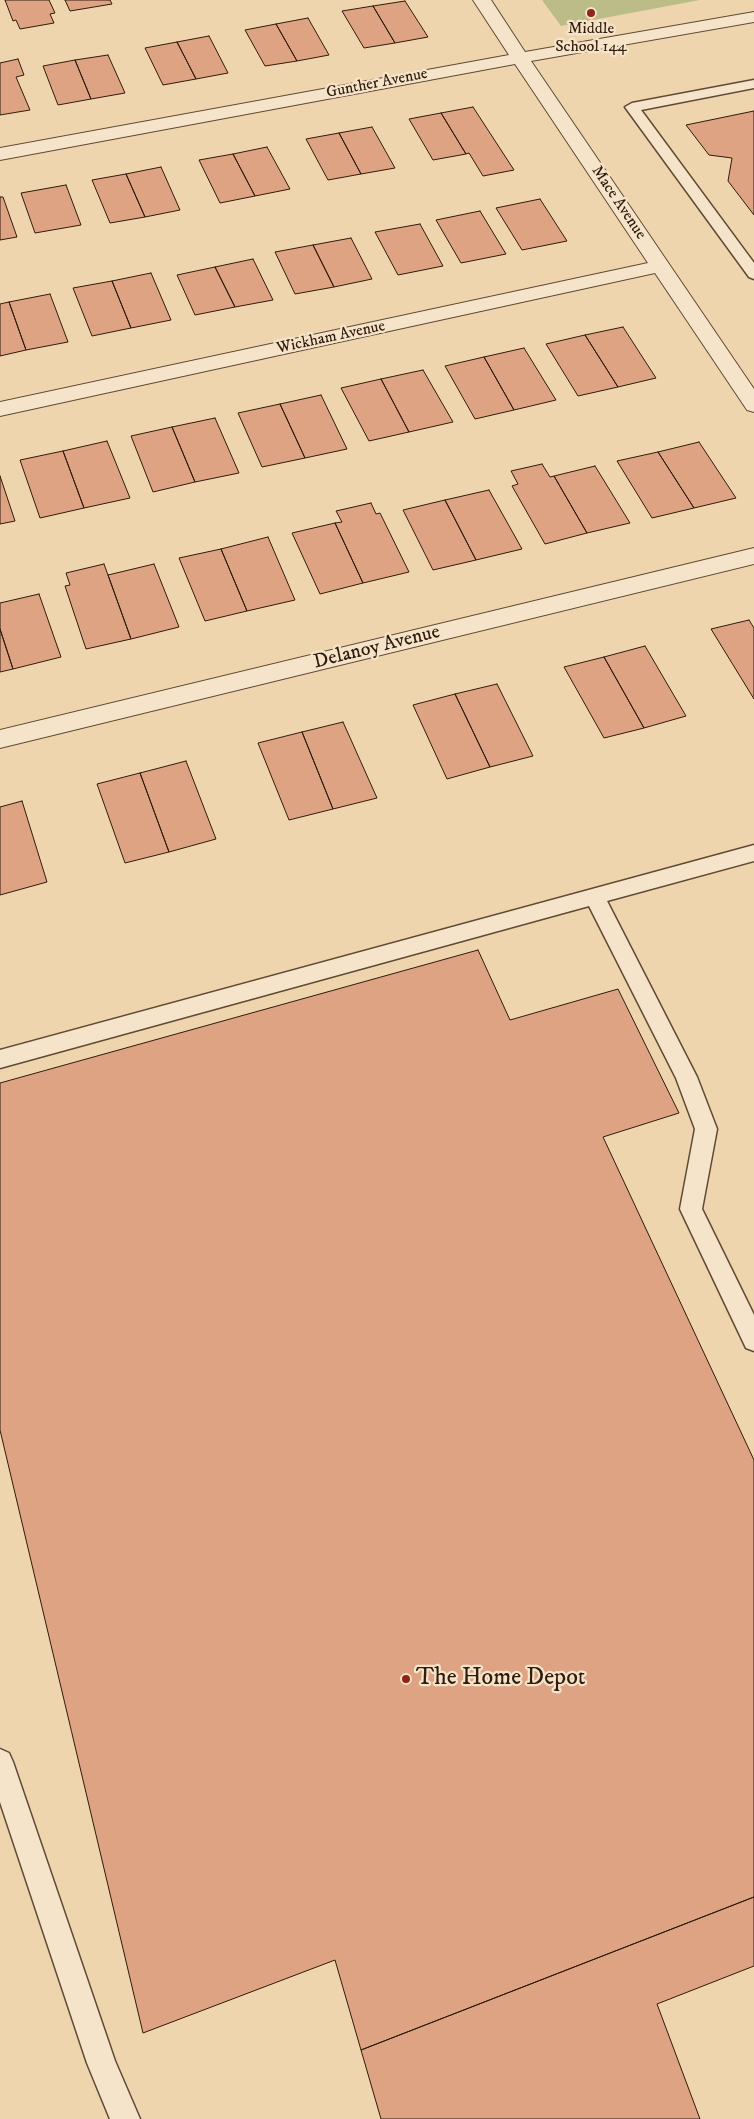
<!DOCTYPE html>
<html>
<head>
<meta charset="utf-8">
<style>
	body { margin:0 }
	canvas { display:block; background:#efd5ad }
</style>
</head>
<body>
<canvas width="754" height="2119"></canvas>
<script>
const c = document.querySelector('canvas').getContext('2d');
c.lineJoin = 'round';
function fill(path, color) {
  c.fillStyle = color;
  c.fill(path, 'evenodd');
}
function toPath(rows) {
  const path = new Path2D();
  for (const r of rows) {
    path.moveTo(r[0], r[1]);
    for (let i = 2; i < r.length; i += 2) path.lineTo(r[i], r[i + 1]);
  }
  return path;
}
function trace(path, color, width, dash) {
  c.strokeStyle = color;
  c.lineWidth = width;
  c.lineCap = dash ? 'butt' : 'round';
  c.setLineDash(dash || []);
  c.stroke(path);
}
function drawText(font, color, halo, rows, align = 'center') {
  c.font = font + ' "IM FELL DW Pica",serif';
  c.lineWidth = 4.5;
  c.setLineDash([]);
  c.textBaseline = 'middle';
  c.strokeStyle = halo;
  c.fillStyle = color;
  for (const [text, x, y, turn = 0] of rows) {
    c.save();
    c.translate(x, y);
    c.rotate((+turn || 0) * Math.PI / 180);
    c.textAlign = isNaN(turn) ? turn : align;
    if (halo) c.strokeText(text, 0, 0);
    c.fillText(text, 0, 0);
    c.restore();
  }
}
const green = toPath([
	[542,0,700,0,561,26]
]);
const building = toPath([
	[5,0,49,0,55,13,50,14,54,23,20,29,16,20,13,21,5,0],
	[65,0,110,0,112,4,70,11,65,0],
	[405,1,428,37,395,43,373,6,405,1],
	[373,6,395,43,364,48,342,11,373,6],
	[308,18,329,55,297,61,276,24,308,18],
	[276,24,297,61,265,66,245,30,276,24],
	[209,36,228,73,196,79,177,42,209,36],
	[177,42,196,79,163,85,145,48,177,42],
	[108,55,125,93,91,99,75,60,108,55],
	[18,59,24,75,16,77,30,110,0,115,0,63,18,59],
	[75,60,91,99,58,105,43,66,75,60],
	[473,107,514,170,483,176,469,153,466,154,441,113,473,107],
	[754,111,754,215,728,181,732,158,709,155,686,125,754,111],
	[441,113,466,154,433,160,409,119,441,113],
	[372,127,395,168,361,174,339,133,372,127],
	[339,133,361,174,328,180,306,139,339,133],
	[267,147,290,189,255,196,233,154,267,147],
	[233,154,255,196,220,203,199,160,233,154],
	[161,167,180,210,145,217,126,174,161,167],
	[126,174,145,217,110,223,92,180,126,174],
	[66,185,81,225,35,233,21,193,66,185],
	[0,197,3,197,17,237,0,240,0,197],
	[540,199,567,241,522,250,496,208,540,199],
	[480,211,506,254,461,263,436,220,480,211],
	[420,224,443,266,398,275,375,232,420,224],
	[351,238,372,279,334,287,313,245,351,238],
	[313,245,334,287,295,294,275,252,313,245],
	[253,259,273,300,235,307,215,267,253,259],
	[215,267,235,307,195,315,177,275,215,267],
	[151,273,171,320,131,328,112,281,151,273],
	[112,281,131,328,92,336,73,288,112,281],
	[50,294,68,342,26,350,9,302,50,294],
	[9,302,26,350,0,356,0,304,9,302],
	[623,327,656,378,618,387,585,335,623,327],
	[585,335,618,387,578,396,546,344,585,335],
	[524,348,556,400,514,410,484,357,524,348],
	[484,357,514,410,475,419,445,366,484,357],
	[423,370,453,422,409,432,381,379,423,370],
	[381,379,409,432,369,441,341,388,381,379],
	[321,395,347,449,305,458,280,404,321,395],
	[280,404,305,458,262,467,238,413,280,404],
	[215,418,239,473,195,482,172,427,215,418],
	[172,427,195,482,153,492,131,436,172,427],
	[107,441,130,498,84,508,63,451,107,441],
	[699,442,736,498,694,508,658,452,699,442],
	[63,451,84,508,40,518,20,460,63,451],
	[658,452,694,508,652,518,617,461,658,452],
	[542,464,550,477,554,476,587,533,545,544,512,486,518,484,511,471,542,464],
	[595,466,630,523,587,533,554,476,595,466],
	[0,476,15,521,0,524,0,476],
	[489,490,522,549,476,560,445,500,489,490],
	[445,500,476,560,433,570,403,510,445,500],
	[371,503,376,514,380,513,409,572,363,583,335,523,342,522,336,511,371,503],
	[335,523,363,583,320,594,292,533,335,523],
	[268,537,295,600,247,611,221,549,268,537],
	[221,549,247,611,205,621,179,558,221,549],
	[104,564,131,639,86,649,65,586,70,585,66,573,104,564],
	[154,564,179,627,131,639,108,575,154,564],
	[39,594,61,657,13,669,0,629,0,603,39,594],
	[749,620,754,628,754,699,711,629,749,620],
	[0,629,13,669,0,672,0,629],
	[645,646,686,716,644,728,604,657,645,646],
	[604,657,644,728,604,738,564,667,604,657],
	[497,684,533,756,490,767,455,694,497,684],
	[455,694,490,767,447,779,413,705,455,694],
	[343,722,377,798,333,809,302,732,343,722],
	[302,732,333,809,289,820,258,743,302,732],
	[186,761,216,839,169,852,140,773,186,761],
	[140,773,169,852,125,863,97,784,140,773],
	[22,801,47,882,0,895,0,807,22,801],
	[478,950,510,1020,618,989,679,1113,603,1137,754,1460,754,1897,361,2050,335,1960,143,2033,0,1430,0,1083,478,950],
	[754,1897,754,1966,657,2004,700,2119,381,2119,361,2050,754,1897]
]);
const service = toPath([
	[754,80,754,88,641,110,754,263,754,279,749,277,625,107,632,103,754,80],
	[754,845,754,861,607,901,697,1077,717,1129,702,1209,754,1315,754,1351,746,1348,680,1209,695,1129,676,1078,589,906,0,1068,0,1050,754,845],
	[0,1749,9,1753,13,1762,115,2061,140,2119,110,2119,87,2063,0,1802,0,1749]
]);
const minor = toPath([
	[473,0,491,0,525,52,754,12,754,22,531,61,754,389,754,412,747,410,655,273,0,416,0,402,648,263,515,64,0,160,0,148,509,55,473,0],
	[754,548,754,564,0,748,0,730,754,548]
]);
const markers = [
	[591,13,5,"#8f2418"],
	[406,1679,5,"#8f2418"]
];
const farPoinames = [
	["Middle",591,30],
	["School 144",591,48]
];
const farStreetnames = [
	["Gunther Avenue",377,84,-11],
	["Mace Avenue",618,203,56],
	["Wickham Avenue",331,338,-12]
];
const streetNames = [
	["Delanoy Avenue",377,648,-14]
];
const nearPoinames = [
	["The Home Depot",416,1679]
];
fill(green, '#bcbc88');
fill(building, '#dda383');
trace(building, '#311b0c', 1);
trace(service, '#604a34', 3);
trace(minor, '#604a34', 2);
fill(service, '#f5e4ca');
fill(minor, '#f5e4ca');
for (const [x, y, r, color] of markers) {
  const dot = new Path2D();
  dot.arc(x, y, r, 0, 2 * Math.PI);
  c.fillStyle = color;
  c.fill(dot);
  trace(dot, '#f5e4ca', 2);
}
drawText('16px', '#311b0c', '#f5e4ca', farPoinames);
drawText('16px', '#311b0c', '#f5e4ca', farStreetnames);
drawText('20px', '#311b0c', '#f5e4ca', streetNames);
drawText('24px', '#311b0c', '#f5e4ca', nearPoinames, 'left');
</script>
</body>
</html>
